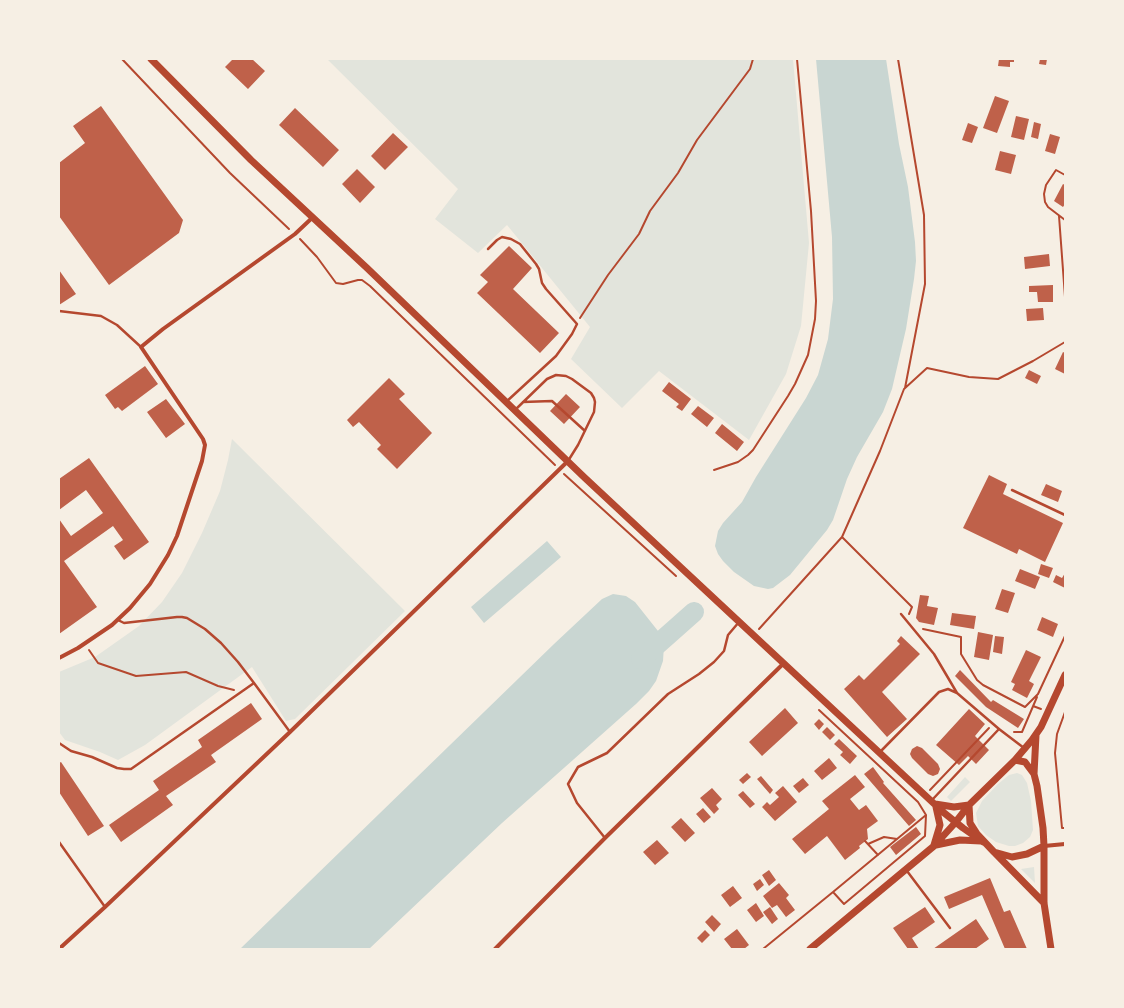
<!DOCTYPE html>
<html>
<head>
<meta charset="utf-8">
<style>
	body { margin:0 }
	#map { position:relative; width:1124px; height:1008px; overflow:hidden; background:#f6efe4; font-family:"PT Serif",serif }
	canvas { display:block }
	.frame { position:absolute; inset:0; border:60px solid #f6efe4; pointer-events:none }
</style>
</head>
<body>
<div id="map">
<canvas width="1124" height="1008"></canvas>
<div class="frame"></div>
</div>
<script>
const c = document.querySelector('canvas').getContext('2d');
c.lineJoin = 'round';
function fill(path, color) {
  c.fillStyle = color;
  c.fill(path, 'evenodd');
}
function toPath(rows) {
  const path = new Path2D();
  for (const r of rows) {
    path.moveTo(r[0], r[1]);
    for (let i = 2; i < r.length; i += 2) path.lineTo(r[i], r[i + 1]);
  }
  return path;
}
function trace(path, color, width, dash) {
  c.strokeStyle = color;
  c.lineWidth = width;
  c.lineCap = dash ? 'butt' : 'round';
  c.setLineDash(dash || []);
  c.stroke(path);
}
const green = toPath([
	[327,59,793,59,809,243,801,326,786,374,749,440,659,371,622,408,571,359,590,327,507,225,478,253,435,219,458,189],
	[232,439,405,611,295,719,286,721,252,667,145,745,118,760,100,752,65,740,59,732,59,672,95,657,139,626,162,602,182,573,202,533,220,491,228,460],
	[1017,773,1022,775,1027,783,1031,801,1033,830,1030,837,1023,843,1015,846,1009,846,996,842,986,835,978,826,976,813,982,801,998,784,1009,775],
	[965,777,970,782,951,801,947,797],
	[1034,867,1035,883,1021,869]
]);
const water = toPath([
	[816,59,886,59,899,144,908,187,915,242,916,261,914,279,906,329,892,389,883,412,857,457,847,479,833,520,827,530,790,575,773,588,768,589,754,586,734,572,723,561,718,554,715,546,718,531,723,523,742,502,756,477,806,398,818,375,828,339,833,299,832,237],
	[547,541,561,557,484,623,471,607],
	[613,594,626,596,635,602,658,631,664,645,663,661,656,681,649,691,636,704,502,823,369,949,240,949,554,644,602,599]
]);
const river = toPath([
	[641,659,694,612]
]);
const building = toPath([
	[233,59,252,59,265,71,248,89,225,67],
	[999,59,1014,59,1014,62,1010,62,1010,67,998,66],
	[1040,59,1047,59,1046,65,1039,64],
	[995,96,1009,101,997,133,983,128],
	[101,106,183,220,179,233,109,285,59,216,59,163,85,143,73,126],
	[295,108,339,150,323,167,279,125],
	[1016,116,1029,119,1024,140,1011,137],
	[1034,122,1041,124,1038,139,1031,137],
	[968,123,978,127,972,143,962,140],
	[393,133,408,147,385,170,371,156],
	[1050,134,1060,137,1055,154,1045,151],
	[1000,151,1016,155,1011,174,995,170],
	[357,169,375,187,360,203,342,184],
	[1063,184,1065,185,1065,204,1063,207,1054,201],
	[509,246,532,268,513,289,559,333,540,353,477,293,488,282,480,275],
	[1049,254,1050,266,1025,269,1024,257],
	[59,270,76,294,59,305],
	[1053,285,1053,302,1038,302,1037,292,1029,292,1029,286],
	[1043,308,1044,320,1027,321,1026,309],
	[1063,352,1065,353,1065,374,1055,369],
	[145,366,158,384,122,411,118,407,115,409,105,395],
	[1029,370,1041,376,1037,384,1025,378],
	[389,378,405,394,399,399,432,433,397,469,377,449,381,445,359,422,353,427,347,420],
	[669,382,691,399,682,411,676,407,679,404,662,391],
	[566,394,580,407,564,424,550,411],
	[166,399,185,424,166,438,147,412],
	[698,406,714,418,707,427,691,414],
	[722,424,744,442,737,451,715,433],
	[89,458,149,542,124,560,114,546,123,540,113,526,64,561,97,607,59,634,59,519,71,536,103,513,86,490,59,510,59,479],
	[989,475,1007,484,1003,494,1063,523,1045,562,1019,549,1017,554,963,528],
	[1046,484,1062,491,1058,502,1041,495],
	[1041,564,1053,568,1049,578,1038,574],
	[1020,569,1040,577,1035,589,1015,581],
	[1065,573,1065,588,1053,582,1056,575,1062,578],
	[1002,589,1015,593,1008,613,995,609],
	[920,595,929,596,927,606,938,608,934,625,919,622,916,618],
	[952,613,976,616,974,629,950,625],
	[1042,617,1058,624,1053,637,1037,630],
	[978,632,993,635,989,660,974,657],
	[901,636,920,654,882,692,907,719,887,737,844,689,859,675,864,680,900,644,897,641],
	[995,636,1004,637,1002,654,993,652],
	[1026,650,1041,657,1029,681,1034,684,1027,698,1012,690,1015,684,1011,682],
	[960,670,991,702,993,700,1024,719,1018,728,986,707,955,676],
	[251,703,262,719,211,755,216,762,166,796,173,805,121,842,109,825,159,790,153,781,202,747,198,740],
	[785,708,798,723,762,756,749,742],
	[969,709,985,724,975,736,989,750,976,764,968,756,959,765,936,745],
	[819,719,824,724,819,730,814,724],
	[827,727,835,735,830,740,822,732],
	[839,739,857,756,850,764,840,755,843,752,834,744],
	[917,746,922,748,938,764,940,769,938,774,933,776,928,774,912,758,910,754,912,749],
	[829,758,837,768,822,780,814,771],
	[61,762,104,826,88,836,59,792,59,763],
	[873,767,884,782,883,783,916,820,909,826,864,774],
	[747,773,751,777,743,784,739,780],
	[855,775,865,787,850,799,859,810,866,805,878,821,867,829,868,839,859,846,860,848,845,860,827,836,805,854,792,839,829,809,822,801],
	[761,776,773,790,770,794,757,779],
	[803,778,809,785,799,793,793,786],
	[783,786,797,802,775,821,762,807,767,802,770,805,779,797,775,793],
	[712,788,722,799,716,805,719,809,714,814,700,798],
	[743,791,755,804,750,808,738,795],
	[703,808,711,817,704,823,696,814],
	[681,818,695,833,685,842,671,827],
	[916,827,921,834,896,855,890,847],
	[657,840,669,853,655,865,643,852],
	[769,870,776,880,769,886,762,875],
	[990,878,1004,912,1010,910,1027,949,1005,949,982,895,949,909,944,897],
	[760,879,764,885,757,891,753,884],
	[779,883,789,895,786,898,795,910,786,917,777,905,772,908,763,896],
	[733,886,742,898,730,907,721,895],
	[756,903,764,916,756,922,747,910],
	[770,907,778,919,772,924,763,912],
	[925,907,935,922,912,938,919,949,908,949,893,928],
	[712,915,721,924,714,932,705,922],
	[976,919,989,939,975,949,933,949],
	[737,929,749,945,744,949,732,949,724,939],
	[705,930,710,935,702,943,697,938]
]);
const path = toPath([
	[122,59,230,173,289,229],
	[898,59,924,215,925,284,905,388],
	[1065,175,1056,170,1046,185,1044,194,1045,202,1048,207,1065,220],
	[1059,216,1065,297],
	[300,239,317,257,336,283,343,284,358,280,362,280,370,286,555,465],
	[580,318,608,275,639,234,650,211,678,173,697,140,750,69,753,59],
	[714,470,738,462,748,455,753,450,788,396,795,384,808,355,815,319,816,301,811,211,797,59],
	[564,474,676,576],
	[842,537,912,607,909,614],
	[759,629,842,537,880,451,904,389,927,368,969,377,998,379,1033,361,1065,342],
	[923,629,961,637,961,654,977,680,983,685,1025,707,1038,694,1065,636],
	[89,650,98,663,136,676,186,672,218,686,234,690],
	[1033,706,1041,709],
	[1065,712,1057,734,1055,753,1062,828,1065,828],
	[1014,732,1022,732,1037,697],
	[930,790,989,728],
	[865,841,878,855],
	[868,844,884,837,897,839],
	[833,892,926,815],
	[763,949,833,892,844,904,925,836,926,815,918,802,819,710]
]);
const service = toPath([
	[488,249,497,240,502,237,511,239,520,244,536,264,539,269,542,283,546,289,577,324,572,334,556,356,506,402],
	[59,311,101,316,117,325,141,347],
	[523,402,552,401,585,431],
	[515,410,547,379,556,375,566,376,572,379,591,393,594,398,595,402,594,412,578,445,568,461],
	[1012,490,1065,515],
	[901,614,934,654,957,693],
	[118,620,124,623,177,617,182,617,187,618,205,629,221,643,238,662,254,683],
	[59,743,71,751,92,757,117,768,124,769,131,769,254,683,290,732],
	[880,752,939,692,948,689,957,693,999,729,1024,748],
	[932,800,999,729],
	[605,838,577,803,568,784,578,767,607,753,668,694,699,674,714,662,724,651,728,635,739,622],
	[59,842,105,907],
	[907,871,950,928]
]);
const minor = toPath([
	[59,658,78,648,112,625,130,608,150,584,168,555,177,536,202,461,205,445,203,439,141,347,163,329,295,234,312,218],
	[1044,846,1065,844],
	[59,949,105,907,290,732,568,461],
	[495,949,605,838,784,663]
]);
const secondary = toPath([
	[151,59,251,160,367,268,585,478,943,812,963,828,983,842],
	[1015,760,1032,740,1041,727,1065,675],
	[1034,774,1036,735],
	[935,804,954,807,969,805],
	[934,845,940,825,936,807],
	[936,845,960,840,981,841],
	[1044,846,1027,854,1012,857,994,852,977,834,970,823,969,805,1015,760,1025,762,1034,774,1037,786,1043,828,1044,846,1044,903,1051,949],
	[995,853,1044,903],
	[810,949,934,846,955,823,969,805]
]);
fill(green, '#e2e4dc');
fill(water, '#c9d6d2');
trace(river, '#c9d6d2', 20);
fill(building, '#bf614a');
trace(path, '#b5482f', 2);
trace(service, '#b5482f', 2.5);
trace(minor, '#b5482f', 4);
trace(secondary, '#b5482f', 7);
</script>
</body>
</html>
